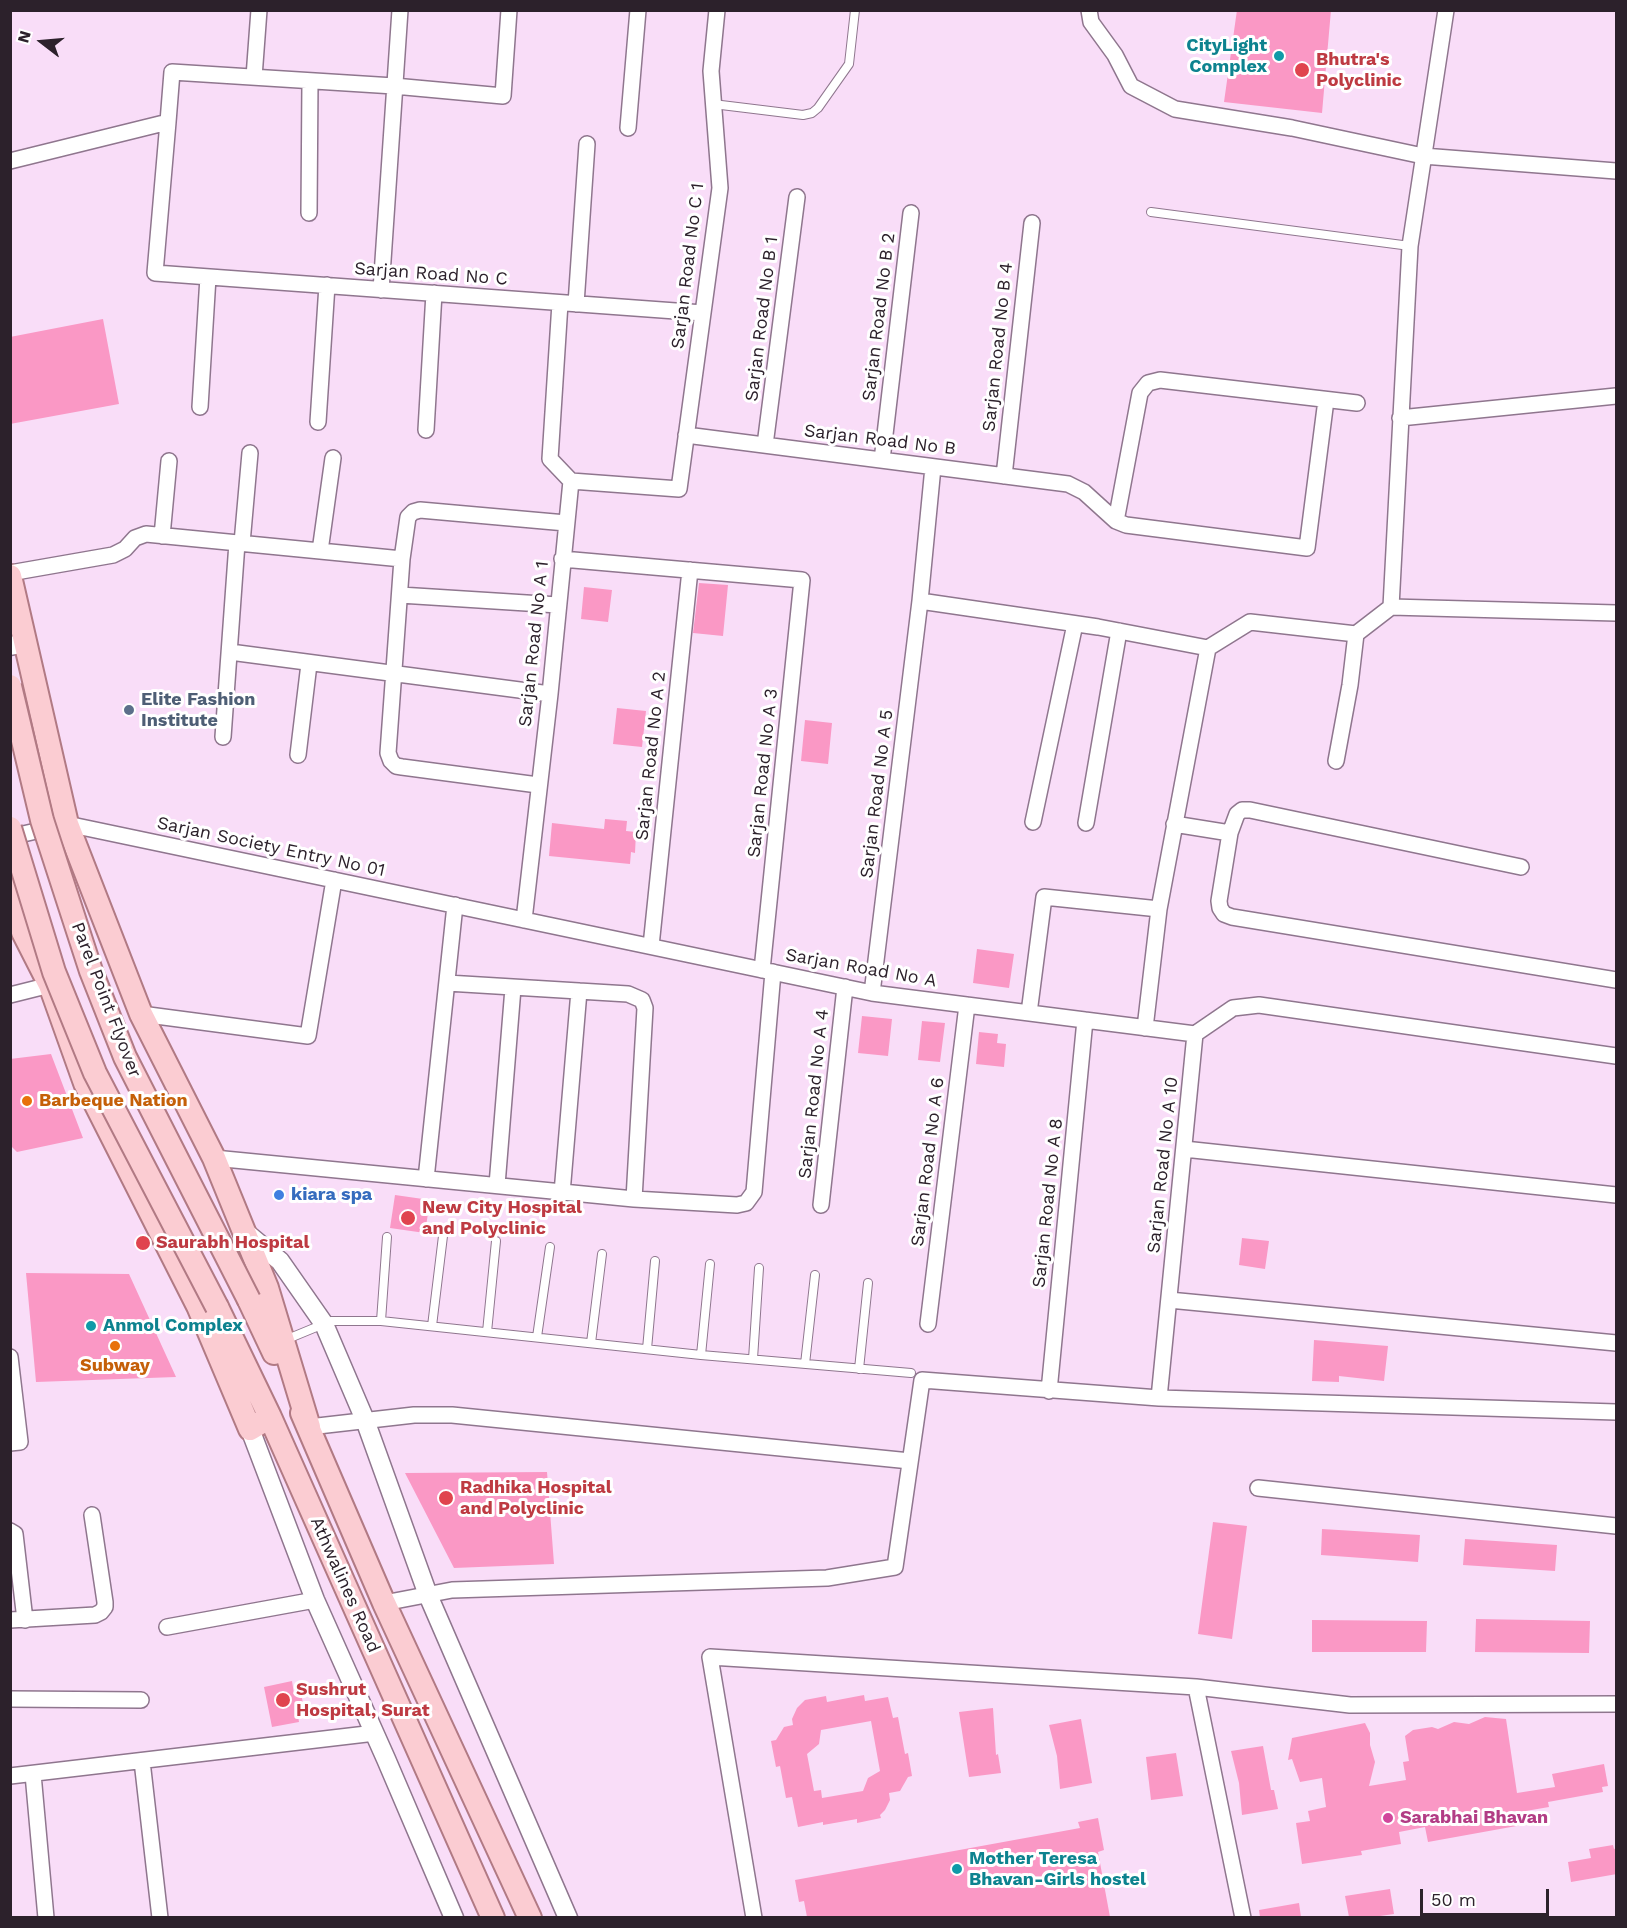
<!DOCTYPE html>
<html>
<head>
<meta charset="utf-8">
<style>
	body { margin:0 }
	#map { position:relative; width:1627px; height:1928px; overflow:hidden; background:#f9ddf8; font-family:"Work Sans",sans-serif }
	canvas { display:block }
	.frame { position:absolute; inset:0; border:12px solid #2c212b; pointer-events:none }
	.north { position:absolute; left:12px; top:12px; width:60px; height:60px; -webkit-text-stroke:4px #fff; paint-order:stroke; rotate:286deg; font-size:16px; font-weight:700; line-height:24px; text-align:center; color:#2c212b }
	.north::after { content:''; display:block; margin:auto; width:21px; height:27px; background:#2c212b; clip-path:polygon(50% 0,100% 100%,50% 72%,0 100%) }
	.scale { position:absolute; left:1420px; top:1889px; width:129px; height:27px; box-sizing:border-box; border:3px solid #2c212b; border-top:0; padding-left:8px; font-size:18px; line-height:21px; white-space:nowrap; color:#2c212b; -webkit-text-stroke:4px #fff; paint-order:stroke }
</style>
</head>
<body>
<div id="map">
<canvas width="1627" height="1928"></canvas>
<div class="frame"></div>
<div class="north">N</div>
<div class="scale">50 m</div>
</div>
<script>
const c = document.querySelector('canvas').getContext('2d');
c.lineJoin = 'round';
function fill(path, color) {
  c.fillStyle = color;
  c.fill(path, 'evenodd');
}
function toPath(rows) {
  const path = new Path2D();
  for (const r of rows) {
    path.moveTo(r[0], r[1]);
    for (let i = 2; i < r.length; i += 2) path.lineTo(r[i], r[i + 1]);
  }
  return path;
}
function trace(path, color, width, dash) {
  c.strokeStyle = color;
  c.lineWidth = width;
  c.lineCap = dash ? 'butt' : 'round';
  c.setLineDash(dash || []);
  c.stroke(path);
}
function drawText(font, color, halo, rows, align = 'center') {
  c.font = font + ' "Work Sans",sans-serif';
  c.lineWidth = 6;
  c.setLineDash([]);
  c.textBaseline = 'middle';
  c.strokeStyle = halo;
  c.fillStyle = color;
  for (const [text, x, y, turn = 0] of rows) {
    c.save();
    c.translate(x, y);
    c.rotate((+turn || 0) * Math.PI / 180);
    c.textAlign = isNaN(turn) ? turn : align;
    if (halo) c.strokeText(text, 0, 0);
    c.fillText(text, 0, 0);
    c.restore();
  }
}
const building = toPath([
	[1237,10,1331,10,1322,113,1224,102],
	[103,319,119,404,10,424,10,337],
	[699,583,728,585,723,636,693,633],
	[584,587,612,590,608,622,581,619],
	[617,708,646,711,642,747,613,744],
	[805,720,832,723,828,764,801,761],
	[605,819,627,821,626,831,636,832,635,853,631,852,630,864,549,856,552,823,604,829],
	[977,949,1014,954,1009,988,973,983],
	[862,1016,892,1019,888,1056,858,1053],
	[922,1021,945,1023,940,1062,918,1060],
	[979,1032,998,1034,997,1043,1006,1044,1004,1067,976,1064],
	[51,1054,83,1138,17,1152,10,1145,10,1059],
	[395,1195,430,1200,425,1233,390,1228],
	[1242,1238,1269,1241,1265,1269,1239,1265],
	[26,1273,129,1274,176,1377,36,1382],
	[1314,1340,1388,1346,1384,1381,1339,1376,1339,1382,1312,1381],
	[547,1472,554,1564,454,1568,405,1473],
	[1213,1522,1247,1526,1232,1639,1198,1634],
	[1322,1529,1420,1535,1418,1562,1321,1555],
	[1465,1539,1557,1545,1555,1571,1463,1565],
	[1476,1619,1590,1621,1589,1653,1475,1652],
	[1312,1620,1427,1621,1426,1652,1312,1652],
	[292,1681,294,1694,301,1693,304,1709,297,1710,299,1722,272,1727,264,1687],
	[864,1695,865,1701,888,1697,893,1718,898,1717,905,1754,908,1753,912,1776,908,1777,900,1791,889,1793,890,1800,885,1810,880,1815,881,1818,857,1823,857,1819,823,1825,823,1822,798,1827,792,1797,786,1798,780,1766,776,1767,771,1741,776,1740,784,1727,793,1725,792,1719,797,1708,805,1700,826,1696,827,1702],
	[871,1721,880,1771,868,1778,863,1791,822,1798,821,1790,814,1791,807,1754,819,1744,821,1730],
	[993,1708,996,1755,998,1754,1001,1773,969,1777,959,1712],
	[1485,1717,1506,1719,1517,1793,1555,1787,1552,1774,1604,1764,1608,1786,1602,1787,1603,1792,1548,1802,1549,1807,1520,1812,1522,1825,1428,1842,1425,1827,1399,1832,1401,1844,1361,1851,1362,1855,1302,1864,1296,1823,1310,1821,1308,1811,1326,1807,1322,1778,1300,1782,1292,1759,1288,1760,1292,1738,1365,1723,1370,1733,1370,1745,1375,1762,1369,1786,1406,1780,1403,1762,1409,1761,1405,1736,1413,1730,1432,1727,1438,1729,1454,1722,1469,1724],
	[1081,1719,1092,1783,1060,1789,1057,1756,1049,1725],
	[1263,1746,1271,1790,1274,1790,1278,1809,1242,1815,1239,1783,1231,1751],
	[1176,1753,1183,1796,1151,1800,1146,1757],
	[1098,1818,1104,1850,1098,1852,1110,1917,807,1917,804,1901,799,1902,795,1880,1080,1828,1078,1822],
	[1613,1845,1614,1849,1617,1848,1617,1874,1571,1882,1568,1862,1591,1858,1589,1849],
	[1390,1889,1394,1914,1373,1917,1349,1917,1345,1896],
	[1299,1903,1301,1917,1260,1917,1259,1910]
]);
const service = toPath([
	[713,104,803,115,812,113,818,108,849,64,855,10],
	[1151,212,1410,246],
	[381,1321,387,1237],
	[432,1326,443,1236],
	[487,1332,496,1241],
	[537,1337,550,1247],
	[285,1340,331,1321,381,1321,701,1355,911,1373],
	[591,1343,602,1254],
	[647,1349,655,1261],
	[701,1355,710,1264],
	[753,1359,759,1268],
	[805,1364,815,1275],
	[859,1369,868,1283]
]);
const minor = toPath([
	[1089,10,1091,22,1115,55,1131,86,1175,109,1292,128,1423,156,1616,171],
	[254,77,259,10],
	[168,122,172,72,394,86,503,96,509,10],
	[628,128,638,10],
	[10,161,168,122,155,273,703,313],
	[309,213,310,81],
	[381,290,400,10],
	[560,303,550,459,571,481],
	[576,304,587,144],
	[200,407,208,277],
	[1400,418,1616,396],
	[318,422,327,285],
	[426,430,434,293],
	[686,435,1068,484,1084,492,1116,521,1126,525,1307,548,1326,400],
	[765,445,797,197],
	[882,460,911,213],
	[1004,476,1032,223],
	[1116,521,1140,393,1148,383,1160,380,1357,403],
	[162,536,169,461],
	[242,543,250,453],
	[320,551,333,458],
	[562,559,802,580,762,970],
	[10,573,113,555,125,549,135,538,146,534,402,559],
	[400,595,558,605],
	[920,601,1098,627,1208,648,1250,622,1356,634,1391,607,1410,246,1446,10],
	[1391,607,1616,613],
	[230,652,550,694],
	[223,737,237,543],
	[298,755,309,664],
	[1336,761,1350,685,1356,634],
	[538,785,402,767,396,766,391,761,388,753,402,559,408,517,413,512,420,510,566,523],
	[1033,822,1075,624],
	[1086,823,1119,631],
	[1174,824,1230,833],
	[10,837,67,824,872,993,1195,1034],
	[1521,867,1250,810,1242,810,1237,814,1230,833,1219,901,1220,908,1224,914,1232,917,1616,980],
	[524,920,550,694,571,481,679,489,720,188,711,71,717,10],
	[651,946,690,570],
	[447,983,628,994,642,1000,645,1008,634,1199],
	[872,993,920,601,933,467],
	[10,995,50,985],
	[1029,1013,1044,897,1159,909],
	[141,1014,308,1036,334,880],
	[1145,1028,1159,909,1208,648],
	[1195,1034,1233,1008,1259,1005,1616,1056],
	[1184,1149,1616,1195],
	[214,1158,634,1199,737,1205,746,1203,754,1192,773,972],
	[426,1179,455,905],
	[497,1185,513,988],
	[562,1193,579,991],
	[821,1205,845,987],
	[1169,1300,1616,1343],
	[928,1324,967,1005],
	[10,1357,20,1442,10,1443],
	[1049,1391,1085,1020],
	[1159,1398,1195,1034],
	[309,1427,414,1415,452,1415,910,1461],
	[1258,1488,1616,1526],
	[10,1531,15,1534,25,1620],
	[384,1603,452,1590,827,1578,895,1567,922,1380,1159,1398,1616,1412],
	[10,1620,95,1615,101,1612,105,1607,105,1602,92,1515],
	[167,1627,315,1600],
	[1196,1687,1243,1918],
	[10,1699,141,1700],
	[142,1761,160,1918],
	[33,1774,46,1918],
	[10,1776,375,1733],
	[754,1918,710,1657,1196,1687,1350,1705,1616,1704]
]);
const tertiary = toPath([
	[10,646,26,643],
	[244,1231,280,1261,324,1324,365,1420,428,1595,568,1918],
	[250,1429,315,1600,386,1759,454,1918]
]);
const primary = toPath([
	[10,576,67,824,141,1014,214,1158,267,1288,309,1427],
	[10,887,23,932,50,985,85,1083,198,1306,250,1429,270,1417],
	[249,1300,274,1353],
	[217,1307,270,1417,493,1918],
	[302,1413,384,1603,530,1918]
]);
const primaryBridge = toPath([
	[10,686,42,820,91,971,125,1057,249,1300],
	[10,828,54,972,95,1073,217,1307]
]);
const markers = [
	[1279,56,6,"#0f9aa8"],
	[1302,70,8,"#e0444e"],
	[129,710,6,"#5c6f8a"],
	[27,1101,6,"#e8710a"],
	[279,1195,6,"#3f7fe0"],
	[408,1218,8,"#e0444e"],
	[143,1243,8,"#e0444e"],
	[91,1326,6,"#0f9aa8"],
	[115,1346,6,"#e8710a"],
	[446,1498,8,"#e0444e"],
	[283,1700,8,"#e0444e"],
	[1388,1818,6,"#d1479c"],
	[957,1869,6,"#0f9aa8"]
];
const cultureNames = [
	["CityLight",1267,46,"right"],
	["Complex",1267,67,"right"],
	["Anmol Complex",103,1326],
	["Mother Teresa",969,1859],
	["Bhavan-Girls hostel",969,1880]
];
const healthNames = [
	["Bhutra's",1316,60],
	["Polyclinic",1316,81],
	["New City Hospital",422,1208],
	["and Polyclinic",422,1229],
	["Saurabh Hospital",156,1243],
	["Radhika Hospital",460,1488],
	["and Polyclinic",460,1509],
	["Sushrut",296,1690],
	["Hospital, Surat",296,1711]
];
const streetNames = [
	["Sarjan Road No C 1",688,266,-83],
	["Sarjan Road No C",431,274,4],
	["Sarjan Road No B 2",879,317,-83],
	["Sarjan Road No B 1",762,319,-83],
	["Sarjan Road No B 4",998,347,-84],
	["Sarjan Road No B",880,440,7],
	["Sarjan Road No A 1",534,644,-84],
	["Sarjan Road No A 2",651,756,-84],
	["Sarjan Road No A 3",763,773,-84],
	["Sarjan Road No A 5",877,794,-83],
	["Sarjan Society Entry No 01",271,847,12],
	["Sarjan Road No A",861,968,10],
	["Parel Point Flyover",106,1000,69],
	["Sarjan Road No A 4",814,1094,-84],
	["Sarjan Road No A 6",928,1162,-83],
	["Sarjan Road No A 10",1163,1165,-84],
	["Sarjan Road No A 8",1048,1203,-84],
	["Athwalines Road",345,1585,66]
];
const serviceNames = [
	["Elite Fashion",141,700],
	["Institute",141,721]
];
const foodNames = [
	["Barbeque Nation",39,1101],
	["Subway",115,1366,"center"]
];
const shopNames = [
	["kiara spa",291,1195]
];
const hotelNames = [
	["Sarabhai Bhavan",1400,1818]
];
fill(building, '#fa98c5');
trace(service, '#8f768e', 10);
trace(minor, '#8f768e', 18);
trace(tertiary, '#8f768e', 21);
trace(primary, '#b17a84', 26);
trace(service, '#fff', 8);
trace(minor, '#fff', 15);
trace(tertiary, '#fff', 18);
trace(primary, '#fbccd2', 22);
trace(primaryBridge, '#b17a84', 26, []);
trace(primaryBridge, '#fbccd2', 22);
for (const [x, y, r, color] of markers) {
  const dot = new Path2D();
  dot.arc(x, y, r, 0, 2 * Math.PI);
  c.fillStyle = color;
  c.fill(dot);
  trace(dot, '#fff', 2);
}
drawText('bold 18px', '#0d838f', '#fff', cultureNames, 'left');
drawText('bold 18px', '#be3a42', '#fff', healthNames, 'left');
drawText('18px', '#2c212b', '#fff', streetNames);
drawText('bold 18px', '#4e5e75', '#fff', serviceNames, 'left');
drawText('bold 18px', '#c56008', '#fff', foodNames, 'left');
drawText('bold 18px', '#366cbe', '#fff', shopNames, 'left');
drawText('bold 18px', '#b23c85', '#fff', hotelNames, 'left');
</script>
</body>
</html>
